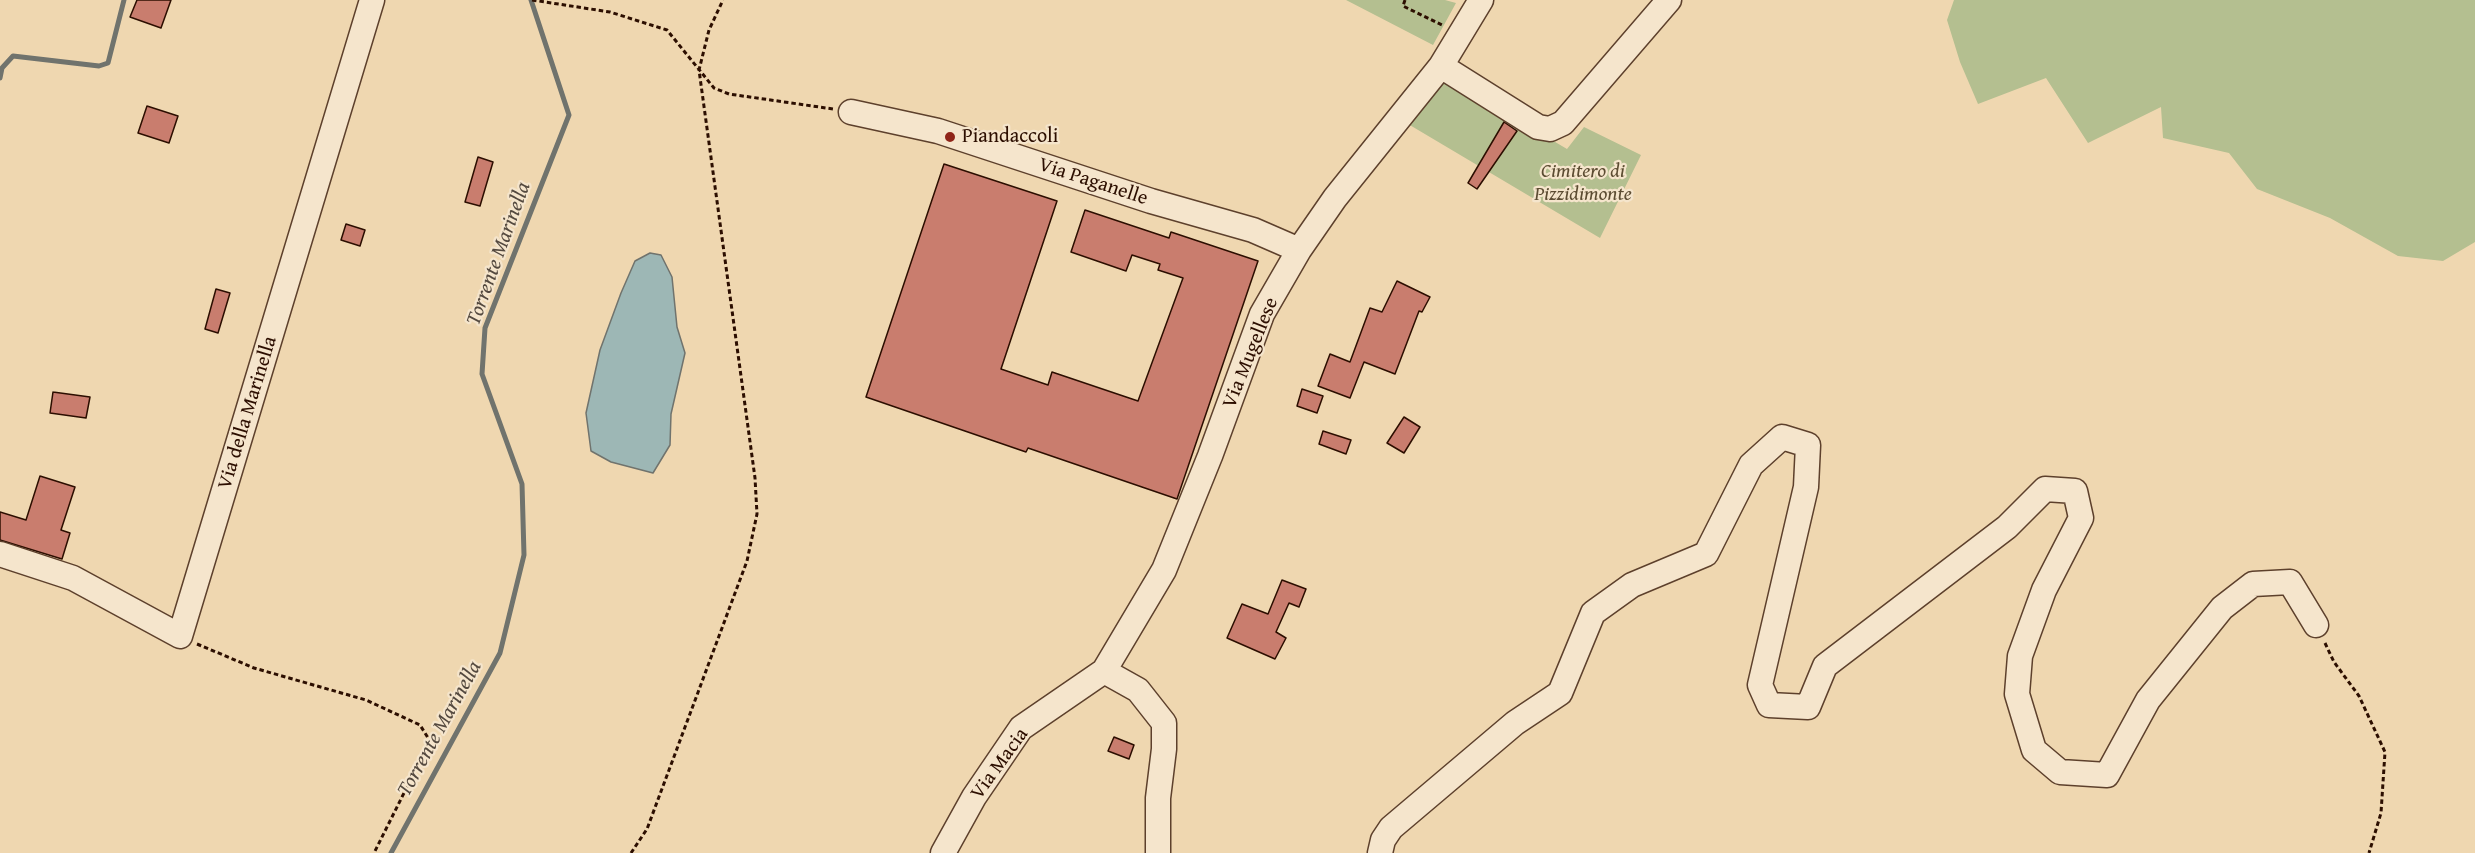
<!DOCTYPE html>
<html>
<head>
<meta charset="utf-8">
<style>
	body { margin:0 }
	canvas { display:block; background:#efd7b0 }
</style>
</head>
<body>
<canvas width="2475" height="853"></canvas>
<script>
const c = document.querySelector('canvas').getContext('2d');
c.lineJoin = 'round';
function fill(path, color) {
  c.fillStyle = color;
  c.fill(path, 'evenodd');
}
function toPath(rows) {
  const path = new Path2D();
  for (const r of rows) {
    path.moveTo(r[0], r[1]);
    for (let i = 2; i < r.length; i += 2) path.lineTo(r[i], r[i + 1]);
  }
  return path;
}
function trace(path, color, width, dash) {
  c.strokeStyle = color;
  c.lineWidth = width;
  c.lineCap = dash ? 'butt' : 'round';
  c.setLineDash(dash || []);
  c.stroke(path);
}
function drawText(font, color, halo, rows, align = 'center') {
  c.font = font + ' "Gentium Book Plus",serif';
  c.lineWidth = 4.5;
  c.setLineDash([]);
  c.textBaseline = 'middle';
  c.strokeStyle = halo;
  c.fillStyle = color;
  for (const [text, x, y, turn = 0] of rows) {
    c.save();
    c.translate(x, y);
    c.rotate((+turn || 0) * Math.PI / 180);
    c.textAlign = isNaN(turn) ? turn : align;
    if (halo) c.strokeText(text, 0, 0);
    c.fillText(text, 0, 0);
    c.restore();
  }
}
const green = toPath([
	[1346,0,1445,0,1456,3,1433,45],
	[1954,0,2475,0,2475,242,2443,261,2398,256,2330,218,2257,189,2229,153,2163,138,2161,107,2088,143,2046,78,1978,104,1960,62,1947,20],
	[1444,76,1567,149,1584,127,1641,155,1600,238,1408,124]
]);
const water = toPath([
	[650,253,661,255,672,277,677,327,685,353,671,414,670,445,653,473,611,462,591,451,586,413,600,350,621,293,635,261,650,253]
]);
const stream = toPath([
	[0,78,2,68,13,56,99,66,108,63,124,0],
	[391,853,500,653,524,555,522,484,482,374,485,328,569,115,531,0]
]);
const building = toPath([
	[137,0,171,0,161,28,130,17,137,0],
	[147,106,178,116,169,143,138,133,147,106],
	[1504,122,1517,131,1477,189,1468,183,1504,122],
	[478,157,493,162,480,206,465,202,478,157],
	[944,164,1057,201,1001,369,1048,385,1052,372,1138,401,1183,278,1158,270,1160,264,1132,255,1126,271,1071,252,1085,210,1169,238,1171,232,1258,261,1177,499,1028,448,1026,452,866,397,944,164],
	[346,224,365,230,360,246,341,240,346,224],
	[1397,281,1430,297,1422,312,1419,311,1395,374,1364,362,1350,398,1318,386,1330,354,1350,362,1370,308,1382,312,1397,281],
	[216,289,230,293,218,333,205,329,216,289],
	[1302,389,1323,396,1317,413,1297,406,1302,389],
	[53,392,90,397,86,418,50,413,53,392],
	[1404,417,1420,427,1404,453,1387,443,1404,417],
	[1323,431,1351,440,1346,454,1319,444,1323,431],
	[40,476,75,487,61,530,70,533,62,559,0,540,0,512,26,520,40,476],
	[1282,580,1306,589,1299,607,1289,603,1276,632,1286,638,1275,659,1227,638,1242,604,1268,614,1282,580],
	[1114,737,1134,745,1129,759,1108,751,1114,737]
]);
const path = toPath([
	[532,0,610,12,667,30,714,88,729,94,833,109],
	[1405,0,1403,6,1442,25],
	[2325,643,2334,662,2359,696,2385,752,2381,813,2369,853],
	[197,644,254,668,366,700,420,725,430,741,374,853],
	[631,853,647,829,747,561,757,514,755,478,699,70,709,30,723,0]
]);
const minor = toPath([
	[1441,66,1538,127,1550,129,1563,123,1669,0],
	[851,112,938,131,1151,201,1253,230,1299,250],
	[0,554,73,578,180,636,372,0],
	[1104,671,1138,690,1164,723,1164,749,1158,798,1158,853],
	[943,853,974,797,1021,728,1104,671,1164,570,1210,456,1262,314,1299,250,1335,198,1441,66,1481,0],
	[1380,853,1383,840,1391,828,1515,723,1560,693,1593,613,1632,585,1706,554,1751,465,1782,437,1808,445,1806,487,1760,685,1769,705,1808,707,1825,666,2007,527,2045,489,2075,491,2081,518,2044,590,2020,656,2017,694,2034,750,2060,772,2107,775,2148,700,2222,608,2253,584,2290,582,2316,625]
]);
const markers = [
	[950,137,6,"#8f2418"]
];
const poiNames = [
	["Piandaccoli",962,137]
];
const parkNames = [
	["Cimitero di",1583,172],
	["Pizzidimonte",1583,195]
];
const streetNames = [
	["Via Paganelle",1093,182,18],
	["Via Mugellese",1251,353,-68],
	["Via della Marinella",248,413,-73],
	["Via Macia",1000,764,-54]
];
const waterNames = [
	["Torrente Marinella",499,254,-70],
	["Torrente Marinella",440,729,-61]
];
fill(green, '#b4bf90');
fill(water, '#9db7b5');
trace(water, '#70736d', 1.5);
trace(stream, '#70736d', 5);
fill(building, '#c97d6e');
trace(building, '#2c0e00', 1.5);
trace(minor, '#5d402c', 27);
trace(path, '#2c0e00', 3, [4.5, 3]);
trace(minor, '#f5e5cc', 24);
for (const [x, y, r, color] of markers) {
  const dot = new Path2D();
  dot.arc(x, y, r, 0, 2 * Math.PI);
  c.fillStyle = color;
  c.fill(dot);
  trace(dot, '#f5e5cc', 2);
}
drawText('20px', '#2c0e00', '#f5e5cc', poiNames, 'left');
drawText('italic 20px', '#5c4c32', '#f5e5cc', parkNames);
drawText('20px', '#2c0e00', '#f5e5cc', streetNames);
drawText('italic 21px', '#54493f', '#f5e5cc', waterNames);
</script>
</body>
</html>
